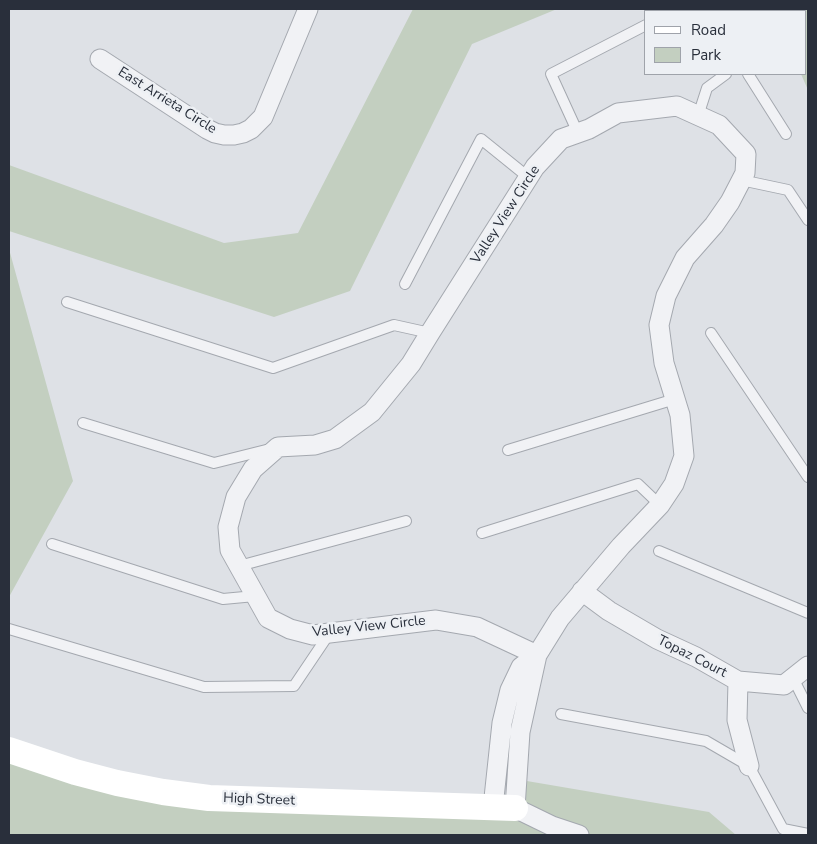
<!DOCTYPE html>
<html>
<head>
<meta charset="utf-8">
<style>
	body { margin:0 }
	#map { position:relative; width:817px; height:844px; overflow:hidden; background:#dee1e6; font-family:"Nunito Sans",sans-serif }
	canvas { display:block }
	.frame { position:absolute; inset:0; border:10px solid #292f3b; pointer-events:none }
	.legend { position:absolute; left:644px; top:10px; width:162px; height:65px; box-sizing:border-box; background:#edf0f4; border:1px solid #9fa3aa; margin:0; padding:6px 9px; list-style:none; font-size:15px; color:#292f3b }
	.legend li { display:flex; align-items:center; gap:10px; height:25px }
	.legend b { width:25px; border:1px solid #9fa3aa }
</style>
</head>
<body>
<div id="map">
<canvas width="817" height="844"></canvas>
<div class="frame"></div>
<ul class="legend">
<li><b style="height:6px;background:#fff"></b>Road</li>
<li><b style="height:14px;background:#c3cfc0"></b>Park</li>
</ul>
</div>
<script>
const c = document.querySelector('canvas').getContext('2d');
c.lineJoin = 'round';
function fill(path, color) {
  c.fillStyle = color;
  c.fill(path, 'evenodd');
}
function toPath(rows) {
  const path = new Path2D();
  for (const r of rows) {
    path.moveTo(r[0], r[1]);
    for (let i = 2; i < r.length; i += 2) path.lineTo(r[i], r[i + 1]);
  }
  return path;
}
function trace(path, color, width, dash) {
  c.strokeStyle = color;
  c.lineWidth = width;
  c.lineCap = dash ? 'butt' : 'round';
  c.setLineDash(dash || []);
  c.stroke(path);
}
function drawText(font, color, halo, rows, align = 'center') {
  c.font = font + ' "Nunito Sans",sans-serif';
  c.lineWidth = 5;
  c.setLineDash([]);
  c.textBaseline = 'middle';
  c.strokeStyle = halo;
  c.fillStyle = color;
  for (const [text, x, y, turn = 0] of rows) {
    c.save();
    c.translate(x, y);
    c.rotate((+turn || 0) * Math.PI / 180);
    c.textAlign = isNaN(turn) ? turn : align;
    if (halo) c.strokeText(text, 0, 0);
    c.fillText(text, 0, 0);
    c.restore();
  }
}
const green = toPath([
	[413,9,557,9,472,44,350,291,274,317,9,231,9,165,224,243,298,233],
	[749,9,808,9,808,90,801,74,806,74,806,11,754,11],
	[9,249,73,481,9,597],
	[9,747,117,783,515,808,521,780,709,812,736,835,9,835]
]);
const lane = toPath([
	[672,11,677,9],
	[748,74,786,134],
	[698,116,707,88,726,74],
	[578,133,551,74,646,25],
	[741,180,788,190,808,220],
	[405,284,481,139,528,177],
	[67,302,273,368,394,325,430,333],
	[711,333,808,477],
	[83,423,214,463,270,449],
	[508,450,675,399],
	[482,533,638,484,660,505],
	[52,544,223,599,255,596],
	[659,551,808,613],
	[239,566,406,521],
	[9,629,204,687,294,686,329,634],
	[793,678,808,708],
	[561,714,706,741,749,766,783,829,808,834]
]);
const street = toPath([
	[100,59,207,129,215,133,224,135,234,135,243,133,251,129,263,117,308,9],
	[582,591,609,611,657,639,696,657,738,681,784,685,808,666],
	[537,655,477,627,436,620,313,635,290,629,268,618,230,550,228,527,236,497,253,469,278,447,315,445,335,439,372,412,411,364,430,333,535,167,561,139,589,129,618,113,677,106,719,125,746,154,745,173,730,202,714,225,685,258,666,296,659,325,664,363,680,415,684,456,674,484,660,505,621,546,560,618,537,655,520,732,515,808,552,826,579,835],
	[738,681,737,720,749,766],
	[493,807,502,723,510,690,521,667,537,655]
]);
const secondary = toPath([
	[9,750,75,772,117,783,163,792,209,798,515,808]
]);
const streetNames = [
	["East Arrieta Circle",167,101,32],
	["Valley View Circle",506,215,-57],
	["Valley View Circle",369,627,-6],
	["Topaz Court",692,657,27],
	["High Street",259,800,2]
];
fill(green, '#c3cfc0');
trace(lane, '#a4a8af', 12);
trace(street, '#a4a8af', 21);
trace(lane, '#f1f2f5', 10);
trace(street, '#f1f2f5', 19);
trace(secondary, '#fff', 26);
drawText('14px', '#292f3b', '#edf0f4', streetNames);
</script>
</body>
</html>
